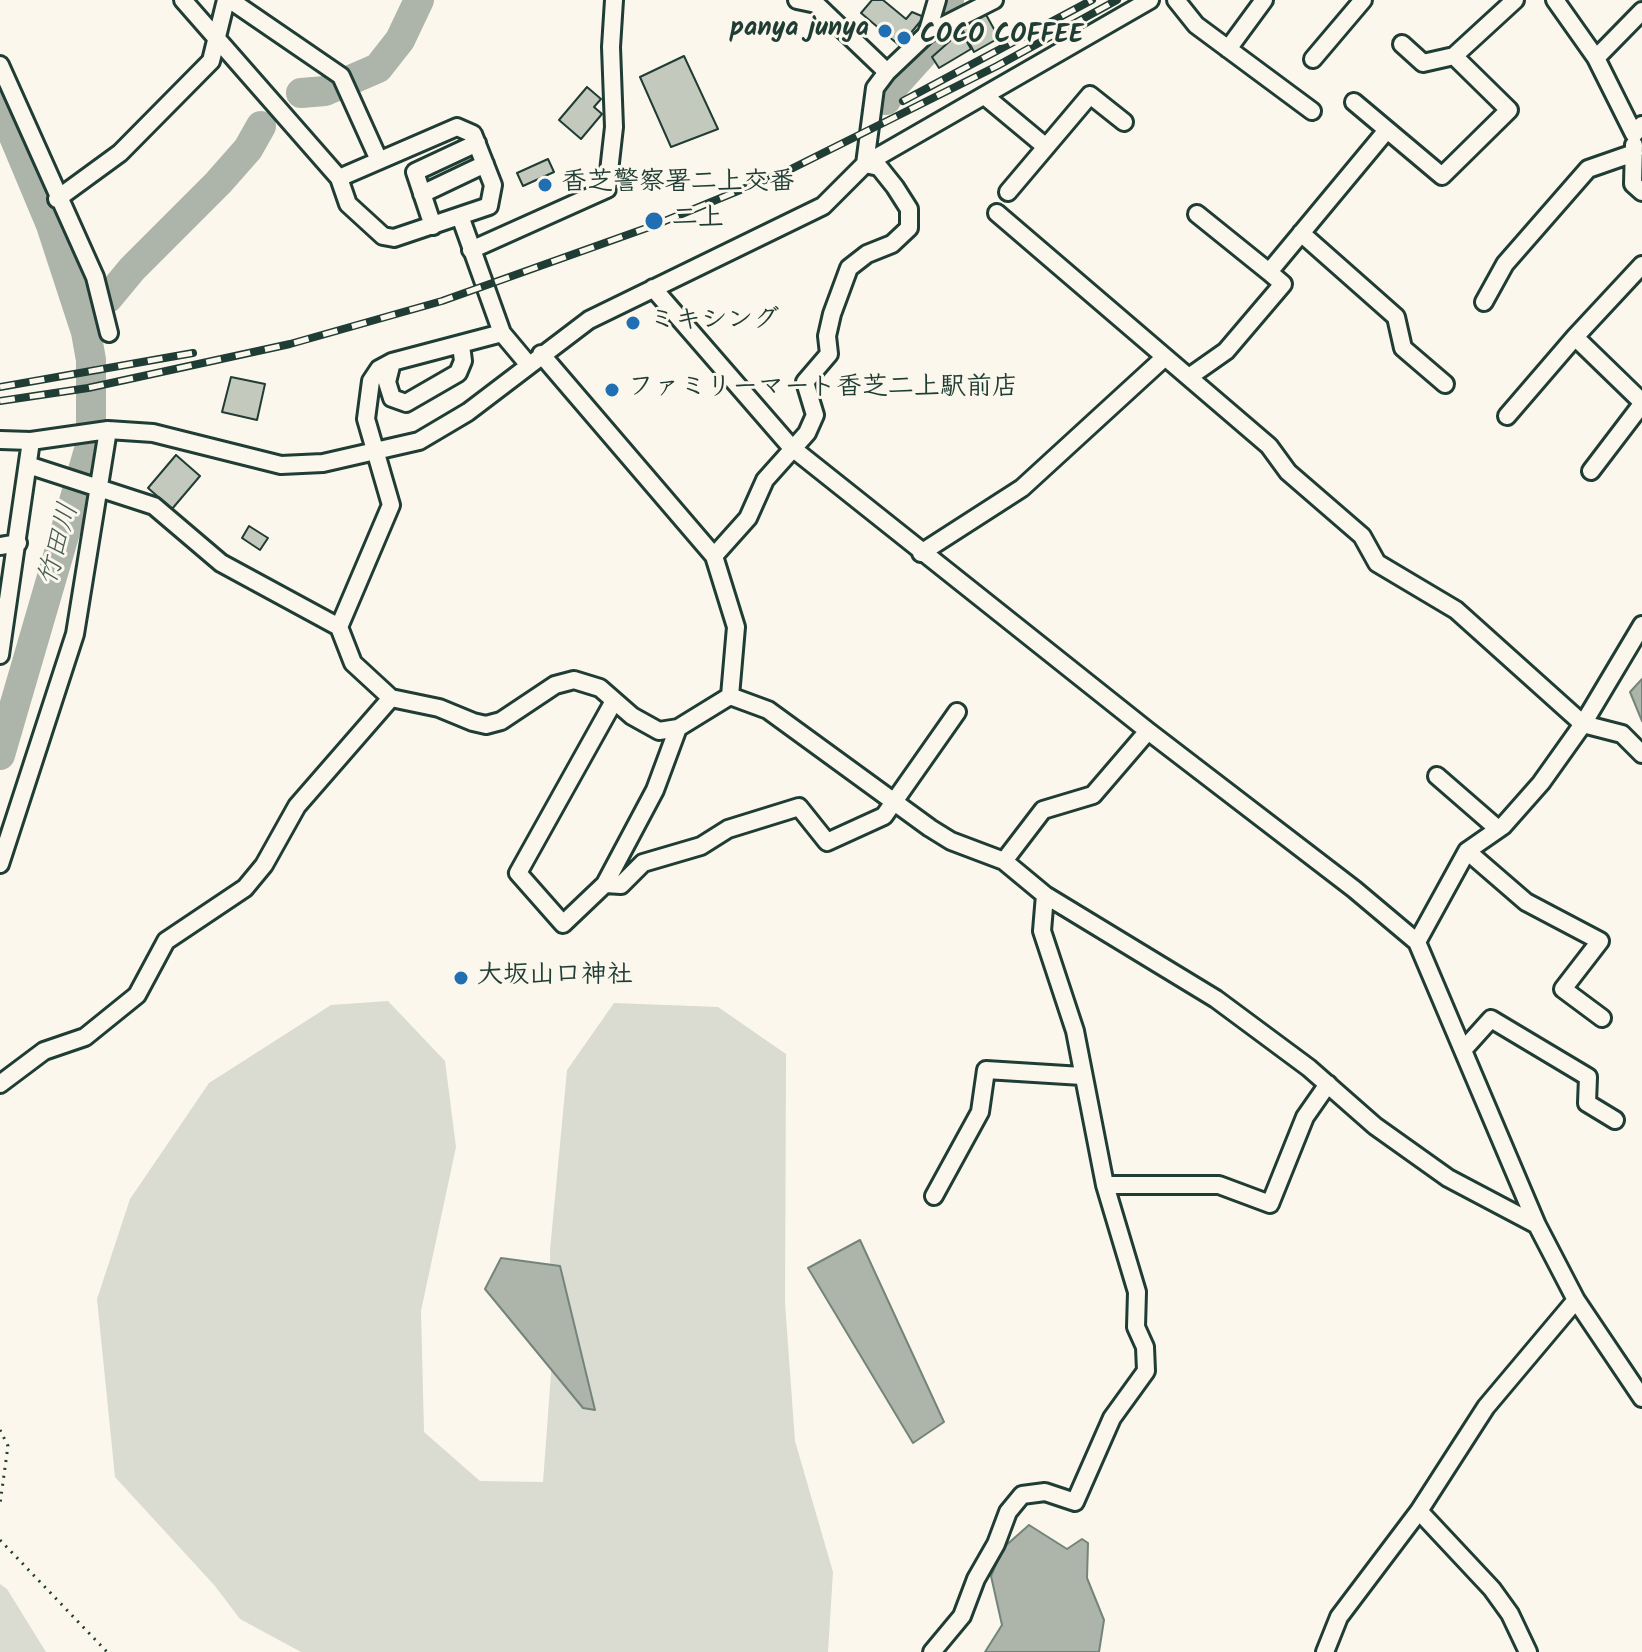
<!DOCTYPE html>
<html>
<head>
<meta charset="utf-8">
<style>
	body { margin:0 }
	canvas { display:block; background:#fbf7ec }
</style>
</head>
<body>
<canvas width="1642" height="1652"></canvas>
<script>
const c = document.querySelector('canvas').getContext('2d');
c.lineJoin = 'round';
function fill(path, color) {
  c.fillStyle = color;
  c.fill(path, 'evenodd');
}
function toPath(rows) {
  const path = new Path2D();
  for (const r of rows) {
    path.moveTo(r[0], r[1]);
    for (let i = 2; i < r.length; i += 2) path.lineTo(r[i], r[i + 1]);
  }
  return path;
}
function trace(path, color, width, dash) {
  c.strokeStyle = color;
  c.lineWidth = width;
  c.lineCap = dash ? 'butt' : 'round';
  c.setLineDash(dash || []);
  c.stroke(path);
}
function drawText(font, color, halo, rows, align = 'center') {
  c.font = font + ' Kalam,"Klee One",sans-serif';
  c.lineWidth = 6;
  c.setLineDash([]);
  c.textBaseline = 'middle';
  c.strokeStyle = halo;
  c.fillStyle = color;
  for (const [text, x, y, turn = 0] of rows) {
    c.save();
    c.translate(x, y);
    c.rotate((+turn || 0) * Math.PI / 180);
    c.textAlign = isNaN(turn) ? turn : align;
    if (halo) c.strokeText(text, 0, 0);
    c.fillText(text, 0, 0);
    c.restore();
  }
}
const green = toPath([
	[388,1001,445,1061,456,1147,421,1311,424,1432,480,1481,543,1482,552,1360,550,1250,567,1070,614,1003,718,1007,786,1054,785,1303,795,1441,833,1572,828,1652,301,1652,240,1619,215,1586,115,1477,97,1299,130,1199,209,1083,331,1005],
	[0,1584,7,1589,46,1652,0,1652]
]);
const water = toPath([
	[1642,679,1642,721,1630,692,1642,679],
	[860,1240,944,1422,913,1443,808,1268,860,1240],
	[501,1258,560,1266,595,1410,583,1408,485,1289,501,1258],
	[1029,1525,1067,1549,1082,1539,1088,1543,1087,1578,1104,1620,1099,1652,985,1652,1002,1625,991,1576,1003,1548,1029,1525]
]);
const river = toPath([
	[301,93,325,91,378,68,400,40,419,0],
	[886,100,892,88,938,37,949,0],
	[0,103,51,225,86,332,91,360,91,443,0,755],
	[108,298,132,269,218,183,248,149,261,126]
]);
const building = toPath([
	[872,0,883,0,906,19,912,12,924,17,900,46,861,13,872,0],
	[984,11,999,38,974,52,960,25,984,11],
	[958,26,971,49,939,68,932,57,950,41,946,33,958,26],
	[684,56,718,129,671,147,640,77,684,56],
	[587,87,601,99,594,107,602,114,581,139,559,120,587,87],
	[548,159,554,172,523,186,517,173,548,159],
	[231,377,265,384,257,420,222,412,231,377],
	[176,455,200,476,172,509,148,488,176,455],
	[249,526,268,538,260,550,242,538,249,526]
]);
const path = toPath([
	[0,1430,8,1446,0,1504],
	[0,1540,107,1652]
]);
const minor = toPath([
	[183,0,339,178,348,204,383,236,394,238,489,206,493,185,473,134,457,127,339,178],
	[230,0,341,76,378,158],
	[797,0,816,4,887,72],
	[1176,0,1196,25,1312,111],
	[1555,0,1596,58,1634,134,1642,125],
	[927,34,937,0],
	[1402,44,1423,63,1454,56,1515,0],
	[1228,49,1264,0],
	[1596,58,1642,11],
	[1313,59,1363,0],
	[0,65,95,277,109,333],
	[986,97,1046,147],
	[1354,102,1442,176,1509,110,1454,56],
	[1634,145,1633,184,1642,192],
	[865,164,875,88,887,72,927,34,994,0],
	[1008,192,1090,95,1124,122],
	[422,194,485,164],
	[57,199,120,153,211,61,226,0],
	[997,213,1269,446,1288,472,1362,536,1377,563,1456,610,1583,724,1622,734,1642,754],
	[1197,214,1269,272],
	[460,216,502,333,528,364],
	[433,226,415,172,477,143],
	[1301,233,1396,317,1403,348,1445,384],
	[471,250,607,189,614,127,611,47,614,0],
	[1642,265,1575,337,1642,402],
	[653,288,791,447,1148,731,1354,889,1417,942,1537,1225,1576,1300,1642,1398],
	[1484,302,1505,264,1588,169,1634,153],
	[502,333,392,362,379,369,371,381,366,419,391,505,339,627,353,663,391,698,439,708,473,722,486,725,501,721,555,685,574,680,600,688,632,716,659,731,678,728,730,696,736,627,714,556,541,354],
	[392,362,387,382,392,398,406,403,458,373,463,361,461,345],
	[1189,377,1226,351,1283,284,1269,272,1387,130],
	[1507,416,1575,337],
	[0,440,31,441,108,430,153,433,281,465,323,463,419,441,468,412,589,320,823,206,865,164,1150,0],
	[28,465,154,506,221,563,339,627],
	[1591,471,1642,404],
	[0,546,18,543],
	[921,553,1022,488,1165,357],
	[714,556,748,518,765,480,807,433,815,415,805,382,829,354,827,336,832,314,849,268,867,254,892,244,909,228,909,209,895,187,879,167,865,164],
	[0,655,31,441],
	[730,696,768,710,930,828,951,841,1004,861,1043,810,1093,795,1148,731],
	[614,701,518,873,563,924,605,884,655,790,678,728],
	[1437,776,1498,829],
	[1467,851,1526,902,1600,941,1563,989,1602,1018],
	[1004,861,1045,895,1216,999,1309,1068,1375,1126,1448,1178,1537,1225],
	[0,864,75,634,108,430],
	[605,884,621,885,643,863,701,846,728,829,799,807,827,842,884,816,957,712],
	[1045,895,1042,931,1075,1031,1105,1185,1219,1185,1270,1204,1305,1117,1328,1084],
	[1417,942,1467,851,1503,826,1541,783,1583,724,1642,625],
	[1464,1049,1491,1019,1588,1077,1587,1103,1615,1120],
	[0,1084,44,1051,85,1037,137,995,166,941,245,888,264,865,297,806,391,698],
	[934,1196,980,1112,986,1070,1082,1076],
	[1419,1511,1492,1589,1510,1614,1528,1652],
	[932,1652,962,1616,976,1579,996,1544,1008,1512,1022,1495,1045,1492,1075,1502,1112,1418,1146,1371,1145,1347,1136,1327,1137,1292,1105,1185],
	[1325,1652,1339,1617,1419,1511,1486,1407,1576,1300]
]);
const rail = toPath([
	[903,101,1092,0],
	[0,387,193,353],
	[0,401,88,388,290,344,442,301,655,225,789,170,997,66,1117,0]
]);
const markers = [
	[885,31,8,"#1f6fb2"],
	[904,38,8,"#1f6fb2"],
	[545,185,8,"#1f6fb2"],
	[654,221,10,"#1f6fb2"],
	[633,323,8,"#1f6fb2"],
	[612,390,8,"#1f6fb2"],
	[461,978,8,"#1f6fb2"]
];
const poiNames = [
	["panya junya",869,31,"right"],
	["COCO COFFEE",920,38],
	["香芝警察署二上交番",561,185],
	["二上",672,221],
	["ミキシング",649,323],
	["ファミリーマート香芝二上駅前店",628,390],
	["大坂山口神社",477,978]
];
const waterNames = [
	["竹田川",61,545,-74]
];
fill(green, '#dbdcd1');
fill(water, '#adb4aa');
trace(water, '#74847b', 2);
trace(river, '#adb4aa', 30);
fill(building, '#c4c9be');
trace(building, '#1f3d34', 2);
trace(minor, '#1f3d34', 22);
trace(path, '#1f3d34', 3, [2, 6]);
trace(minor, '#fbf7ec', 16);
trace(rail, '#1f3d34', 8);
trace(rail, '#fbf7ec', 5, [15]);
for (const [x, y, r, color] of markers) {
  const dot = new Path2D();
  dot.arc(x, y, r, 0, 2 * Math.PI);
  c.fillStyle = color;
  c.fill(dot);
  trace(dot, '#fbf7ec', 3);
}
drawText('bold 26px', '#1f3d34', '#fbf7ec', poiNames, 'left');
drawText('italic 28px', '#425b52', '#fbf7ec', waterNames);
</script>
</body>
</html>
